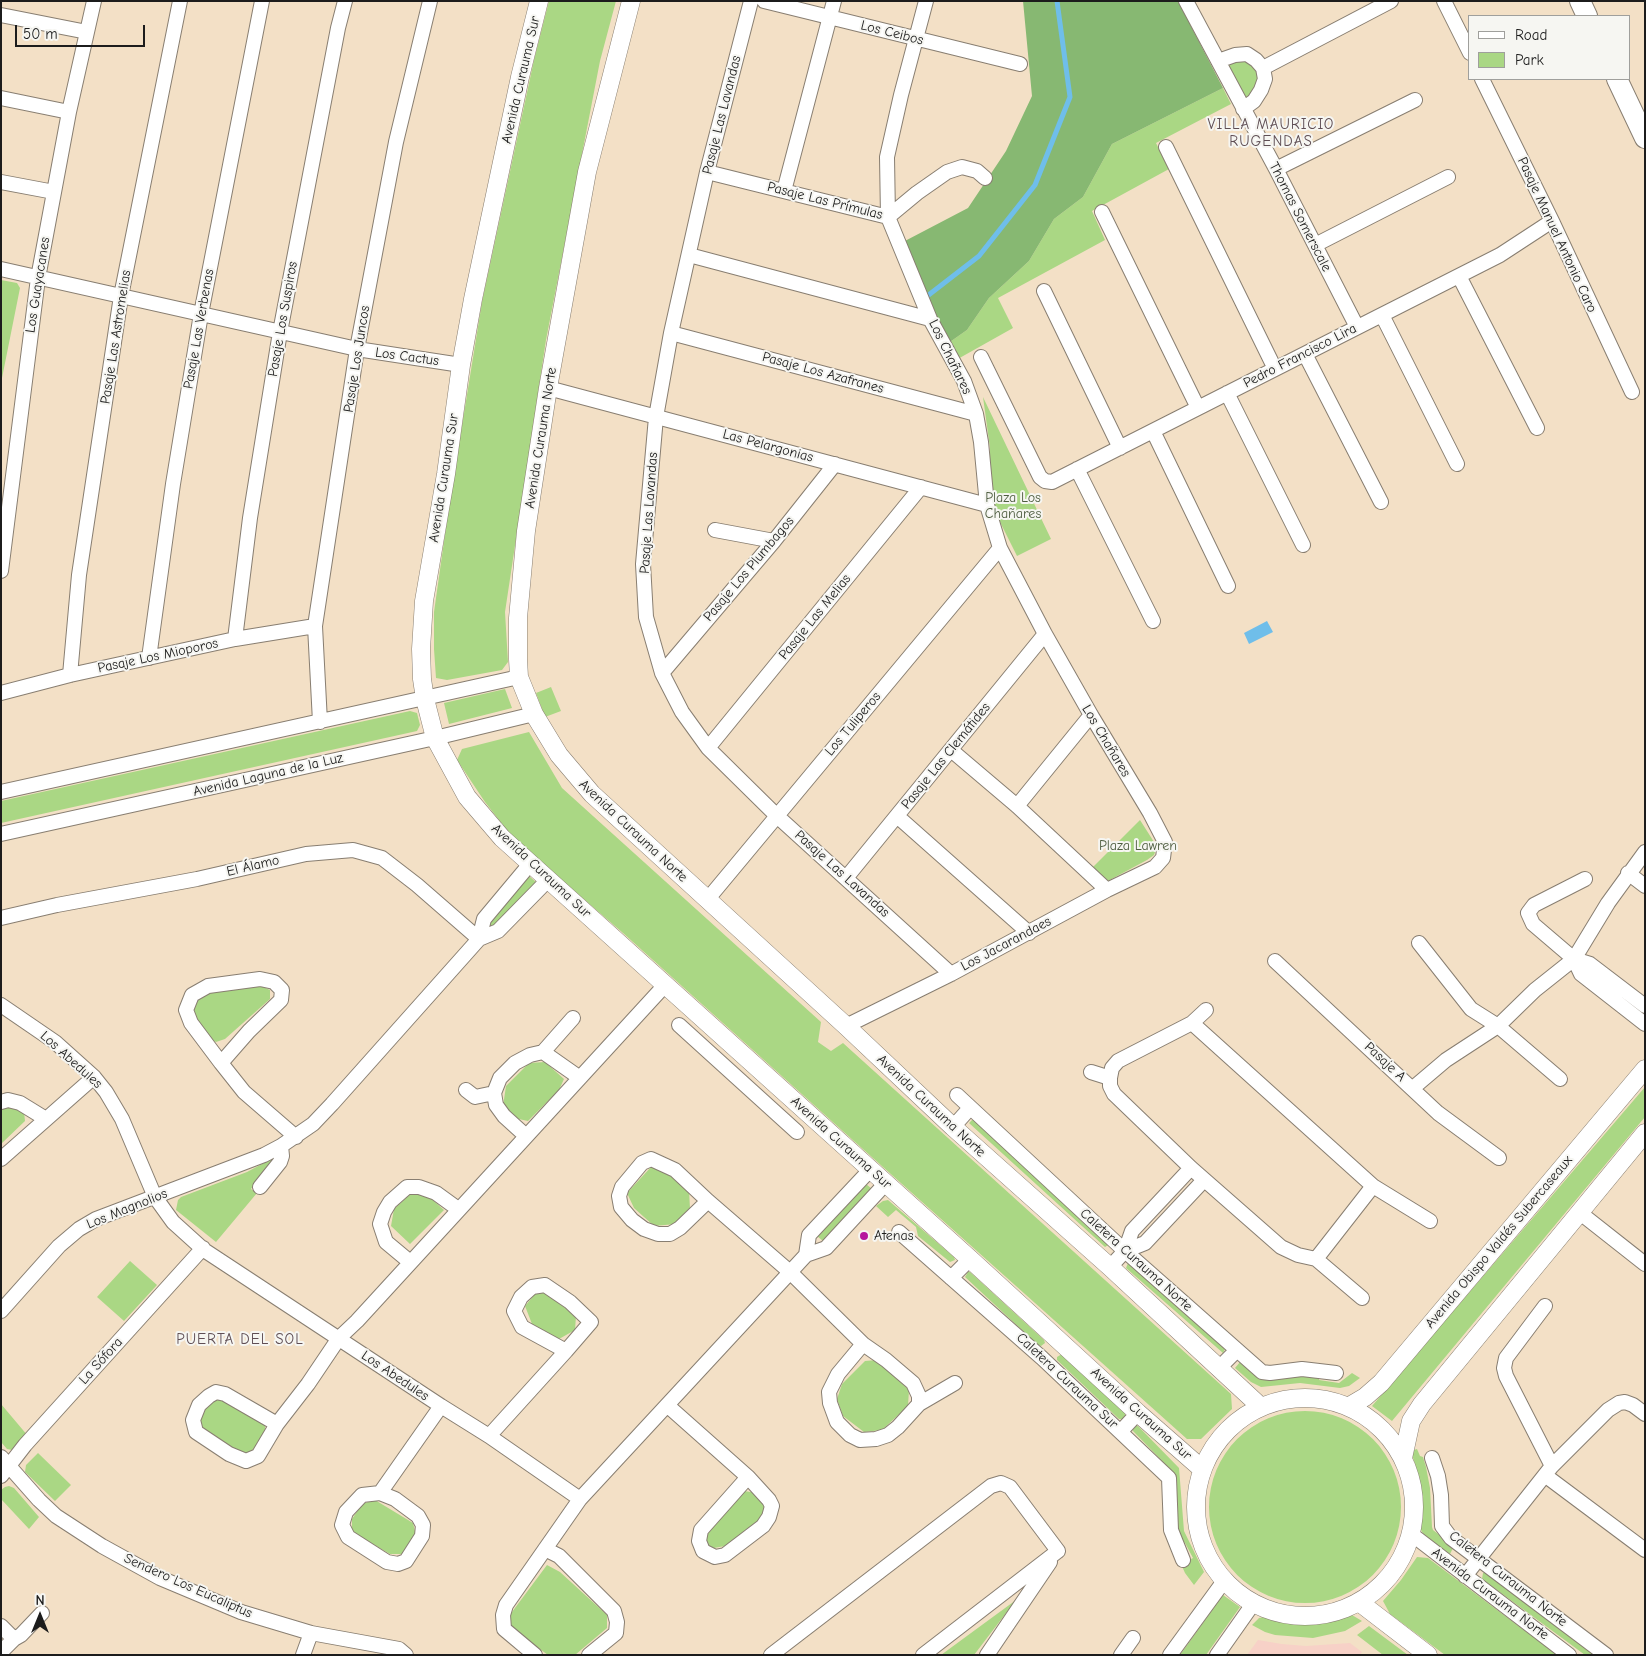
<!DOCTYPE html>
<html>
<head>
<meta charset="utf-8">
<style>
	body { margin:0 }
	#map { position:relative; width:1646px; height:1656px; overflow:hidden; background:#f3e0c6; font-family:"Comic Neue",sans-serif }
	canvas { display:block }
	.frame { position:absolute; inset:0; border:2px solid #1c1c1c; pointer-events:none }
	.legend { position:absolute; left:1468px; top:15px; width:162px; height:65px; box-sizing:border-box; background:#f6f6f2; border:1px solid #9f9f9c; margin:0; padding:6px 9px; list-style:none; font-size:15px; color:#1c1c1c }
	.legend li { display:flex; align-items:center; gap:10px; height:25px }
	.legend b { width:25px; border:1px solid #9f9f9c }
	.north { position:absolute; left:15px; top:1591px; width:50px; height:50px; -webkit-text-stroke:4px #f6f6f2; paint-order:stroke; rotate:0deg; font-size:14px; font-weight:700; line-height:20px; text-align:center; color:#1c1c1c }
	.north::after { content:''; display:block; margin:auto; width:18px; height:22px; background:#1c1c1c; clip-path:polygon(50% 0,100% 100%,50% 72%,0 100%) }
	.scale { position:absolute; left:15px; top:25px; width:130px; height:22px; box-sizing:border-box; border:2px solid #1c1c1c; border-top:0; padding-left:6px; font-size:15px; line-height:18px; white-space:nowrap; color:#1c1c1c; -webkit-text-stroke:4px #f6f6f2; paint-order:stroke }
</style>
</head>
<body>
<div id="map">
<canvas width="1646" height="1656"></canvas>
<div class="frame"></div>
<ul class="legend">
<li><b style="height:6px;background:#fff"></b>Road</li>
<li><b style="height:14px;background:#aad784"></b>Park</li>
</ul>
<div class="north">N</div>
<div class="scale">50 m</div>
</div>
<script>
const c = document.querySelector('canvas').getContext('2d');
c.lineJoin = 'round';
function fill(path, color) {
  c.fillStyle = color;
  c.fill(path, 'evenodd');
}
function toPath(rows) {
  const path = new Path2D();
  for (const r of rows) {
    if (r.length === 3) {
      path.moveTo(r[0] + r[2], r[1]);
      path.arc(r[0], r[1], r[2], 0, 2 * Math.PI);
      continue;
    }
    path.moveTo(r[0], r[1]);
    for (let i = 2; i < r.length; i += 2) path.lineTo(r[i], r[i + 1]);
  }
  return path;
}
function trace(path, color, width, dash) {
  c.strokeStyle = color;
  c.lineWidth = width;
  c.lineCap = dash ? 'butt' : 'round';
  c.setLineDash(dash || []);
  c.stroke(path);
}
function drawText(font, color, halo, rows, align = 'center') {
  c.font = font + ' "Comic Neue",sans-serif';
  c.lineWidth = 4;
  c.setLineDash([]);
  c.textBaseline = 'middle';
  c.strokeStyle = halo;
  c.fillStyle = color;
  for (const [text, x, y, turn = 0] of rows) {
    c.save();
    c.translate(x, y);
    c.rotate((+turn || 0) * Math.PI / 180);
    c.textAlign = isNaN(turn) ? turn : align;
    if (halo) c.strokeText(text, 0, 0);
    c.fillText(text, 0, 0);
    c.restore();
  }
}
const built = toPath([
	[1258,1640,1282,1644,1306,1646,1350,1643,1362,1652,1360,1655,1247,1655]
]);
const green = toPath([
	[549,1,616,1,600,61,546,340,505,612,508,662,502,670,447,680,436,678,434,649,434,612,449,506,482,302,534,60],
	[1247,54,1265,79,1243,109,1218,61],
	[1223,88,1231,104,1156,143,1169,169,1092,211,1105,240,998,298,1013,328,956,360,947,344,967,330,989,298,1029,261,1054,219,1083,197,1112,144],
	[1,280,17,283,20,288,2,378],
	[983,397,1051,539,1017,556,993,508,990,497,990,448],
	[551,687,561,711,545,717,536,693],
	[505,689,512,708,449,724,444,703],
	[410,711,417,713,420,725,417,731,1,823,1,801],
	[529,732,562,788,821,1022,818,1042,831,1051,843,1043,1231,1394,1232,1409,1201,1439,1187,1439,855,1142,623,933,513,838,485,802,457,760,462,749],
	[1140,820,1154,842,1157,847,1154,855,1147,860,1106,882,1093,867],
	[529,876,536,882,492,931,484,924],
	[261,986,270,990,270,999,225,1039,216,1042,211,1039,193,1017,193,1004,196,999,209,992],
	[545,1062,564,1079,559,1090,528,1121,514,1118,503,1106,506,1086,529,1063],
	[1645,1087,1645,1117,1392,1421,1372,1406],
	[9,1105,24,1112,25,1121,1,1144,1,1106],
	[972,1120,975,1120,1110,1244,1105,1247,969,1123],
	[277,1156,251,1189,257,1193,216,1242,176,1210,178,1200,181,1197,247,1172],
	[651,1167,667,1171,689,1190,690,1209,676,1224,654,1226,634,1208,627,1193],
	[866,1184,872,1189,825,1241,823,1241,817,1236],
	[414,1191,425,1193,444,1210,410,1244,391,1226,394,1209],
	[888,1200,954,1257,955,1260,950,1262,918,1236,916,1227,896,1210,888,1217,876,1206,883,1201],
	[130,1261,157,1285,124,1321,97,1297],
	[1128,1263,1226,1347,1223,1353,1126,1268],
	[968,1272,970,1272,1044,1340,1045,1343,1041,1346,1038,1345,965,1277],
	[544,1292,576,1316,575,1330,559,1339,532,1324,525,1306,535,1294],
	[1062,1354,1125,1413,1125,1416,1122,1419,1119,1419,1057,1360,1057,1357],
	[877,1360,909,1390,908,1406,882,1430,864,1432,843,1416,837,1399,842,1384,865,1361],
	[1240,1362,1257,1375,1320,1374,1319,1380,1339,1383,1352,1373,1360,1378,1349,1386,1340,1388,1300,1383,1261,1387,1251,1382,1235,1368],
	[223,1397,265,1423,265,1433,252,1451,241,1454,202,1427,200,1416,212,1400],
	[1,1404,28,1436,12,1450,7,1449,1,1442],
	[1305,1507,96],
	[1135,1426,1138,1426,1179,1468,1184,1531,1204,1572,1194,1585,1185,1573,1181,1564,1193,1558,1185,1543,1179,1540,1176,1533,1172,1471,1133,1431,1132,1428],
	[1417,1449,1420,1456,1423,1457,1426,1467,1430,1488,1432,1527,1433,1530,1454,1546,1450,1554,1424,1535,1421,1530,1419,1478,1411,1451],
	[38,1453,71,1485,55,1501,25,1472,26,1465],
	[9,1486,14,1488,39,1517,29,1529,1,1499,1,1490,5,1487],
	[744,1491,757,1493,766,1502,763,1518,725,1546,714,1548,707,1545,705,1538,714,1525],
	[375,1500,413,1523,416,1535,402,1554,390,1554,352,1532,352,1519,362,1504],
	[1417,1557,1428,1558,1557,1655,1445,1655,1390,1614,1383,1601,1401,1580],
	[547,1565,560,1572,607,1615,607,1628,575,1655,548,1655,511,1628,509,1616],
	[1487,1572,1599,1655,1585,1655,1482,1579,1483,1573],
	[1223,1595,1240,1607,1206,1655,1180,1655],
	[1016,1600,974,1655,941,1655],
	[1343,1614,1352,1615,1362,1621,1345,1631,1313,1638,1275,1635,1265,1632,1252,1625,1259,1618,1264,1617,1292,1621,1319,1621],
	[1369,1626,1408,1655,1383,1655,1357,1635]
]);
const forest = toPath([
	[1023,1,1178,1,1223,88,1112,144,1083,197,1054,219,1029,261,989,298,967,330,947,344,903,242,968,208,1006,151,1032,96]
]);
const water = toPath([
	[1267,621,1273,632,1249,644,1244,633]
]);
const stream = toPath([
	[926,297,979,256,1035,185,1070,97,1057,1]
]);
const minor = toPath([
	[751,1,707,172,671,333,656,417,643,564,646,617,662,673,682,712,708,748,777,816,951,974],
	[764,1,1020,64],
	[1186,1,1276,169,1357,327],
	[1444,1,1470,53],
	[1,15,87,32],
	[1218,61,1235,55,1247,54,1256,60,1263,68,1265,79,1261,90,1254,101,1243,109],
	[1263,68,1391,1],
	[1482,79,1552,221,1632,392],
	[1,98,69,112],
	[1166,147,1275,369],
	[1276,169,1415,100],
	[707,172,888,217,917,193,947,172,962,167,977,171,985,178],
	[1,182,54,192],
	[784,191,834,1],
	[1102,212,1198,408],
	[1315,245,1448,177],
	[689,255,930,319],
	[1,269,357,349,461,365],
	[1459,276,1537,428],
	[1044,291,1120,448],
	[1382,315,1457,464],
	[671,333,976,414],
	[1305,354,1381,502],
	[981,357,1040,477,1045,481,1052,482,1500,255,1552,221],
	[548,388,987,505],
	[1227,393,1303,545],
	[1153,431,1228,586],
	[1077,469,1153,621],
	[715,530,774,541],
	[1,571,38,278,69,112,94,1],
	[235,639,250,518,280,332,338,28,345,1],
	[149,658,173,484,201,314,262,1],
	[662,673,774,541,835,464],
	[70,675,79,575,121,296,180,1],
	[1,693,70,675,235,639,315,626],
	[320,722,315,626,357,349,396,142,430,1],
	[708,748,921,487],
	[951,750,1017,806,1107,890],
	[1,792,519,677],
	[1017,806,1091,715],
	[897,816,1029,933],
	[1,834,435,738,534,714],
	[1628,873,1645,886],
	[846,878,1045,634],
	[1585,879,1534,905,1528,913,1533,924,1574,959,1581,974,1645,1024],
	[707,900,1000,548],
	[1,918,57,905,197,879,306,854,353,850,382,858,417,885,479,939],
	[479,939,484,919,530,864],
	[1419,943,1471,1009,1498,1026,1560,1079],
	[1574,959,1590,964,1645,1006],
	[1275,961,1438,1113,1499,1158],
	[1,1005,55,1042,94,1077,106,1092,122,1119,155,1197,173,1222,204,1250,441,1406,489,1436,580,1499],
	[1206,1010,1192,1023,1373,1186,1430,1221],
	[679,1025,797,1132],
	[846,1026,951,974,1107,890,1155,867,1163,858,1165,842,1150,813,1091,715,1045,634,1000,548,987,505,981,442,976,414,964,381,930,319,888,217,887,157,901,95,926,1],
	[543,1052,573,1018],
	[221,1063,249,1031,281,1000,282,990,274,982,260,979,208,986,192,995,186,1010,191,1023,221,1063,244,1092,296,1137],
	[1091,1072,1110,1078,1110,1086,1114,1094,1191,1168,1281,1247,1298,1255,1316,1259,1362,1298],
	[1110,1078,1112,1068,1118,1061,1192,1023],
	[1413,1088,1446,1060,1498,1026,1535,990,1574,959,1608,903,1645,852],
	[466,1090,475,1097,494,1093],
	[957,1095,1125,1251,1262,1372,1270,1373,1302,1369,1336,1373],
	[1,1102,8,1100,20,1103,46,1119],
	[953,1127,970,1108],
	[526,1136,504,1116,496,1105,494,1093,500,1078,515,1063,530,1055,543,1052,580,1078],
	[1,1159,94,1077],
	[260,1187,280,1162,282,1156,281,1146],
	[708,1201,680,1228,670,1234,658,1234,644,1229,632,1220,621,1207,619,1196,622,1187,642,1163,651,1159,675,1170,708,1201,790,1272,863,1344,886,1360,913,1383,919,1396,919,1404],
	[1579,1212,1645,1264],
	[899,1232,1042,1358,1169,1478,1171,1530,1183,1560],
	[1125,1251,1145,1243,1204,1180],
	[806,1255,809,1235,870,1170],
	[1316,1259,1373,1186],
	[410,1262,386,1242,380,1224,384,1212,390,1202,407,1187,419,1187,436,1193,458,1209],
	[1110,1267,1125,1251,1132,1231,1191,1168],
	[951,1278,970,1259],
	[1545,1306,1506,1358,1504,1368,1506,1376,1552,1466],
	[1,1311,59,1246,79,1229,96,1219,264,1155,281,1146,313,1124,332,1104,479,939,498,931,548,880],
	[863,1344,838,1374,829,1392,830,1403,837,1422,850,1435,860,1440,876,1439,888,1435,898,1427,919,1404,955,1383],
	[1218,1369,1237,1350],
	[668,1406,748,1477,769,1500,772,1506,769,1517,763,1526,725,1555,715,1557,703,1551,699,1541,701,1530,748,1477],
	[277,1424,225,1394,216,1392,209,1396,199,1405,193,1420,196,1432,229,1454,246,1461,258,1456,277,1424,308,1384,339,1338,357,1321,666,984],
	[1121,1431,1138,1413],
	[489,1436,566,1351,591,1322,570,1302,545,1285,532,1287,521,1297,514,1311,522,1327,566,1351],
	[1,1457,39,1500,56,1516,102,1546,160,1578,241,1612,311,1633,399,1649,406,1655],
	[1432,1458,1438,1476,1441,1495,1442,1526,1451,1538,1606,1655],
	[1,1476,25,1445,203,1248],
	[1546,1476,1645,1550],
	[380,1493,395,1499,418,1516,423,1525,422,1536,406,1561,398,1564,387,1562,348,1537,342,1525,346,1512,362,1495,380,1493,441,1406],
	[1410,1533,1569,1655],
	[545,1549,559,1556,614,1611,617,1622,616,1633,589,1655],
	[1465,1576,1552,1466,1608,1410,1619,1403,1625,1402,1633,1405,1645,1414],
	[1,1626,14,1639,21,1635,42,1613],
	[1,1652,14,1639],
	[303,1655,311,1633],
	[535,1655,504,1629,503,1615,506,1605,580,1499,806,1255,826,1248,886,1183],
	[771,1655,991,1486,1001,1483,1010,1487,1058,1551],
	[923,1655,1058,1551],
	[987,1655,1050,1562],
	[1121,1655,1133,1638],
	[1170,1655,1224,1581],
	[1217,1655,1253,1604]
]);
const tertiary = toPath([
	[539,1,520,77,473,299,461,365,446,474,424,601,421,649,422,679,425,699,435,738,467,797,502,838,970,1259,1138,1413,1202,1469],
	[631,1,587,172,548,388,526,531,518,618,518,659,519,677,534,714,559,755,592,794,846,1026,953,1127,1110,1267,1261,1407],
	[1305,1507,109],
	[1348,1407,1365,1397,1381,1383,1645,1069],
	[1403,1458,1411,1421,1422,1404,1645,1133],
	[1359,1602,1428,1655]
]);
const secondary = toPath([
	[1580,1,1587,16],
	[1617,79,1645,138]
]);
const markers = [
	[864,1236,5,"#b5179e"]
];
const streetNames = [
	["Los Ceibos",892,33,14],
	["Avenida Curauma Sur",521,80,-77],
	["Pasaje Las Lavandas",722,115,-76],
	["Pasaje Las Prímulas",825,201,14],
	["Thomas Somerscale",1300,217,63],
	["Pasaje Manuel Antonio Caro",1557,235,65],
	["Los Guayacanes",38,285,-81],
	["Pasaje Los Suspiros",283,319,-80],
	["Pasaje Las Verbenas",199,329,-80],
	["Pasaje Las Astromelias",116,337,-81],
	["Pedro Francisco Lira",1300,356,-27],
	["Los Cactus",407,357,8],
	["Los Chañares",950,357,64],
	["Pasaje Los Juncos",357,359,-81],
	["Pasaje Los Azafranes",823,373,15],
	["Avenida Curauma Norte",541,438,-81],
	["Las Pelargonias",768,446,15],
	["Avenida Curauma Sur",444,478,-81],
	["Pasaje Las Lavandas",649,513,-86],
	["Pasaje Los Plumbagos",749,569,-50],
	["Pasaje Las Melias",815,617,-51],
	["Pasaje Los Mioporos",158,656,-12],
	["Los Tuliperos",853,724,-50],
	["Los Chañares",1106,741,59],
	["Pasaje Las Clemátides",946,756,-51],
	["Avenida Laguna de la Luz",268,775,-13],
	["Avenida Curauma Norte",633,831,43],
	["El Álamo",253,866,-13],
	["Avenida Curauma Sur",541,871,43],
	["Pasaje Las Lavandas",842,874,42],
	["Los Jacarandaes",1006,944,-28],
	["Los Abedules",71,1060,42],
	["Pasaje A",1385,1062,43],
	["Avenida Curauma Norte",931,1106,43],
	["Avenida Curauma Sur",841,1143,42],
	["Los Magnolios",127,1209,-22],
	["Avenida Obispo Valdés Subercaseaux",1499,1242,-50],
	["Caletera Curauma Norte",1136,1260,42],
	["La Sófora",101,1361,-48],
	["Los Abedules",395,1376,34],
	["Caletera Curauma Sur",1067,1381,43],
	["Avenida Curauma Sur",1141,1414,42],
	["Caletera Curauma Norte",1508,1579,38],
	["Sendero Los Eucaliptus",188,1586,24],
	["Avenida Curauma Norte",1490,1594,37]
];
const parkNames = [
	["Plaza Los",1013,498],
	["Chañares",1013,514],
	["Plaza Lawren",1138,846]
];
const poiNames = [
	["Atenas",874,1236]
];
const neighbourhoodNames = [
	["VILLA MAURICIO",1271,125],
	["RUGENDAS",1271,142],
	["PUERTA DEL SOL",240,1340]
];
fill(built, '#f7d1c7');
fill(green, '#aad784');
fill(forest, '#87b872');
fill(water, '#6fbeea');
trace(stream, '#6fbeea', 5);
trace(minor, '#887e71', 16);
trace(tertiary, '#887e71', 19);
trace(secondary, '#887e71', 22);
trace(minor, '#fff', 14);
trace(tertiary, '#fff', 18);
trace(secondary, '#fff', 20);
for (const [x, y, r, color] of markers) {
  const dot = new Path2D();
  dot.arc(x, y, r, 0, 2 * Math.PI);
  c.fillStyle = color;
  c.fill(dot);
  trace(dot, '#f6f6f2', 2);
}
drawText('14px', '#1c1c1c', '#f6f6f2', streetNames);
drawText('14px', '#4e5d40', '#f6f6f2', parkNames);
drawText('14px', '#1c1c1c', '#f6f6f2', poiNames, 'left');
c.letterSpacing = '1px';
drawText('15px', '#5f4e54', '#f6f6f2', neighbourhoodNames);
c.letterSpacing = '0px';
</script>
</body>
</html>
